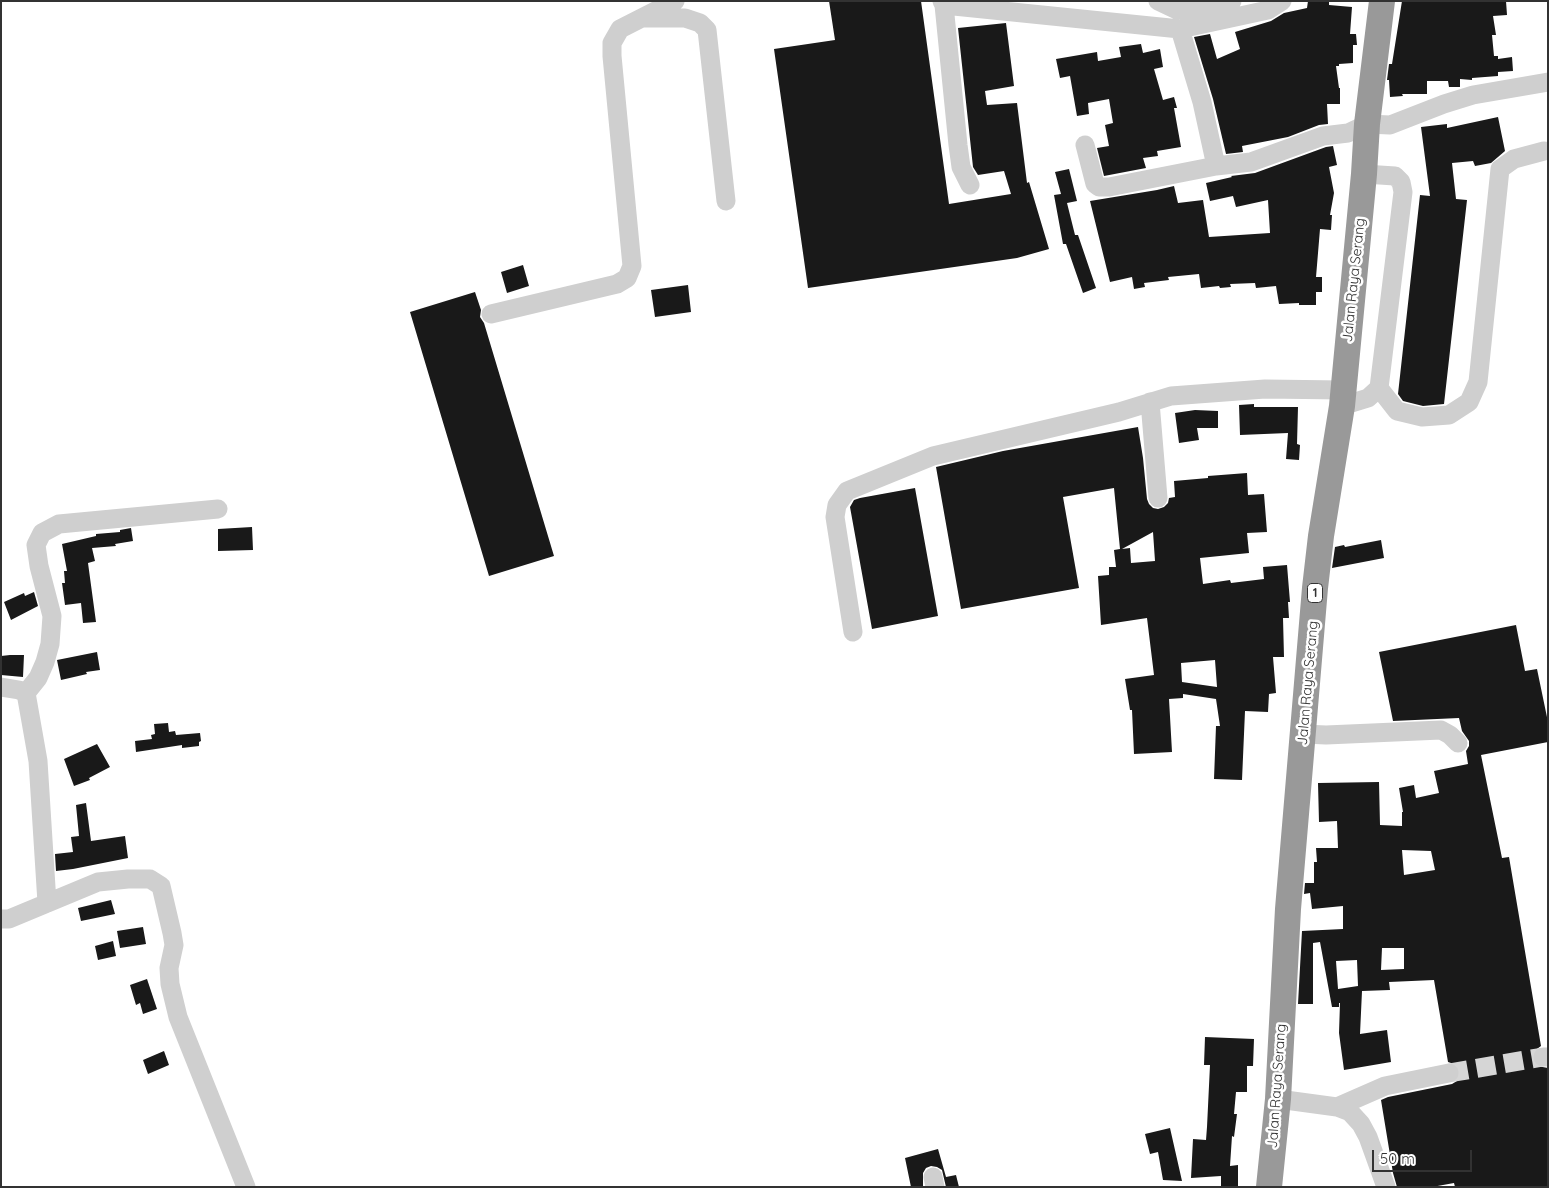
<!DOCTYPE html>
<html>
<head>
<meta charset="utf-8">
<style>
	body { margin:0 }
	#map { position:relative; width:1549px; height:1188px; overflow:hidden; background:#fff; font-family:Quicksand,sans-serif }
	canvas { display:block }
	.frame { position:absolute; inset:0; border:2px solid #323232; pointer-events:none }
	.scale { position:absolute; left:1372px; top:1150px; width:100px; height:22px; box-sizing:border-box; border:2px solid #323232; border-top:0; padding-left:6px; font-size:15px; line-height:18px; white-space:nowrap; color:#323232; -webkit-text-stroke:4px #fff; paint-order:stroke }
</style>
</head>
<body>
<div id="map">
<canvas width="1549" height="1188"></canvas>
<div class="frame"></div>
<div class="scale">50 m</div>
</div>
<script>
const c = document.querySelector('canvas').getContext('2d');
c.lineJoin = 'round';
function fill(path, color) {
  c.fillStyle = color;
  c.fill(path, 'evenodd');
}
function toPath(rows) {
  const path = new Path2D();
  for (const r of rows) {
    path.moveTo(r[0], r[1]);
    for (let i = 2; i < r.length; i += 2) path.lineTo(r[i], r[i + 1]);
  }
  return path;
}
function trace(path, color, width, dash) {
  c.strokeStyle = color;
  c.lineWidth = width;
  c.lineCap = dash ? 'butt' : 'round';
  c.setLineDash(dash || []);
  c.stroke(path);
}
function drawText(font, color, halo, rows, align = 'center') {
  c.font = font + ' Quicksand,sans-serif';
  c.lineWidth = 5;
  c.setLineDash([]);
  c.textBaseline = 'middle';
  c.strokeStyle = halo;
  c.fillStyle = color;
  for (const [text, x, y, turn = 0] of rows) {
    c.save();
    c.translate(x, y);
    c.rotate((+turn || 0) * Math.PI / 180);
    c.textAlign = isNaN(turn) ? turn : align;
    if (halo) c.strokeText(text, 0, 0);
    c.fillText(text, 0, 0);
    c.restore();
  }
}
const building = toPath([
	[829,1,921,1,949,204,1011,194,1004,171,978,175,973,167,958,28,1006,23,1014,86,985,91,987,105,1017,103,1027,183,1029,182,1049,249,1017,258,808,288,774,49,835,40],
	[1308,1,1329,1,1329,5,1352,7,1350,34,1356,34,1357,45,1353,45,1353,63,1339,64,1339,66,1336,66,1339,88,1340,88,1340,104,1327,104,1328,124,1319,125,1288,137,1242,146,1243,152,1226,154,1213,99,1194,37,1210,34,1217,59,1240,49,1235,32,1271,21,1284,13,1307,8],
	[1402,1,1506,1,1507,15,1493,16,1496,35,1492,35,1494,56,1498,56,1498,59,1512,57,1513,71,1498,72,1498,76,1472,78,1472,80,1460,79,1460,87,1449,87,1448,81,1427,81,1427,94,1402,94,1403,96,1390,97,1389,80,1387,80,1389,64,1392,64],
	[1141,44,1143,53,1160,49,1163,67,1154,69,1163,100,1174,97,1177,108,1174,108,1181,147,1157,151,1158,156,1143,158,1146,168,1104,176,1097,148,1109,146,1105,125,1113,123,1109,99,1088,103,1089,114,1077,116,1070,76,1060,78,1056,59,1097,52,1098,61,1121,57,1119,47],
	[1498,117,1505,151,1491,163,1475,166,1473,161,1452,163,1456,199,1467,200,1444,404,1423,406,1403,401,1398,394,1420,195,1430,196,1421,127,1447,124,1447,128],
	[1333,146,1337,165,1329,167,1334,193,1330,215,1332,215,1331,230,1320,229,1316,277,1322,277,1322,292,1316,292,1316,305,1299,305,1299,303,1279,304,1276,286,1256,288,1255,283,1230,284,1231,287,1220,288,1219,286,1201,288,1199,274,1168,277,1169,280,1144,283,1145,287,1134,289,1132,277,1110,282,1090,201,1157,190,1174,186,1178,203,1203,200,1209,237,1270,233,1268,200,1236,207,1233,196,1210,201,1206,183,1232,177,1231,176,1255,173,1326,147],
	[1069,169,1077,201,1067,203,1075,235,1078,235,1096,288,1083,293,1066,244,1063,244,1054,195,1061,194,1055,172],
	[523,265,529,286,507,293,501,272],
	[688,285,691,312,655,317,651,290],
	[475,292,481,310,480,317,484,323,554,556,489,576,410,312],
	[1254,404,1254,407,1298,407,1297,444,1300,445,1299,460,1286,459,1288,433,1240,435,1239,405],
	[1195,410,1218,411,1218,428,1197,428,1199,440,1179,443,1175,413],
	[1138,427,1143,458,1147,499,1149,504,1153,508,1158,509,1164,507,1168,503,1169,498,1175,497,1174,481,1208,478,1208,476,1247,473,1248,495,1264,494,1267,532,1247,533,1249,553,1200,558,1203,584,1230,580,1231,583,1264,579,1263,567,1287,565,1290,602,1288,602,1289,618,1283,618,1284,657,1273,657,1276,693,1269,694,1268,712,1245,711,1242,780,1214,779,1216,726,1220,726,1216,699,1183,694,1183,698,1169,699,1172,752,1134,754,1132,710,1130,710,1125,679,1154,675,1147,618,1101,625,1098,576,1109,575,1109,567,1116,567,1114,550,1120,549,1114,488,1063,497,1079,588,961,609,936,467,1003,451],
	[1153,532,1155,561,1131,563,1130,548,1122,549],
	[1215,660,1217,687,1182,682,1181,663],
	[915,488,938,616,872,629,850,507,854,500,860,498],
	[252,527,253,550,218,551,218,529],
	[131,528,133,541,115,544,116,546,92,548,95,561,88,563,96,622,83,623,81,603,65,605,62,583,65,583,64,571,67,571,62,544,96,536,96,534,120,532,120,530],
	[1381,540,1384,558,1332,568,1335,547,1344,545,1345,547],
	[34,592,38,606,11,620,4,602,24,593,25,596],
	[1516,625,1525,671,1537,669,1548,722,1548,742,1481,755,1502,858,1509,857,1541,1046,1534,1051,1532,1057,1534,1063,1537,1066,1548,1068,1548,1187,1455,1187,1454,1183,1432,1187,1397,1187,1393,1173,1381,1100,1388,1097,1452,1084,1457,1081,1460,1076,1460,1071,1457,1065,1448,1062,1434,980,1389,982,1390,990,1362,991,1360,1034,1387,1030,1391,1062,1344,1070,1339,1033,1340,1003,1339,1003,1339,1007,1332,1007,1320,942,1313,943,1313,1004,1298,1004,1302,931,1343,929,1343,906,1312,909,1310,893,1304,894,1305,883,1314,883,1314,862,1317,862,1316,848,1338,848,1337,821,1319,822,1318,783,1379,782,1380,825,1402,826,1402,812,1403,812,1399,788,1414,785,1416,798,1439,793,1434,771,1468,764,1466,751,1469,746,1469,741,1462,731,1459,718,1393,721,1379,652],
	[1402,850,1431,851,1435,870,1404,875],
	[1382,948,1404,948,1404,969,1381,970],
	[1357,960,1358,986,1338,989,1336,961],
	[97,652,100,670,86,672,87,674,61,680,57,660],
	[10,655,24,655,23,677,1,675,1,656],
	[168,723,169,732,175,731,176,735,200,733,201,741,199,742,199,746,182,748,182,745,136,752,135,741,152,739,151,735,155,734,154,724],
	[97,744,110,767,89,778,90,780,74,786,64,759],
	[86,803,91,841,125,836,128,858,73,869,56,871,55,854,73,852,71,837,79,836,76,805],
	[111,900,115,914,81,921,78,908],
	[143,927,146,944,120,948,117,931],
	[113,941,116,956,98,960,95,946],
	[147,979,157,1009,143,1014,140,1003,136,1005,130,985],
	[1205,1037,1254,1039,1253,1066,1247,1066,1247,1092,1236,1092,1234,1114,1237,1114,1234,1137,1232,1136,1230,1166,1238,1165,1238,1187,1221,1187,1221,1176,1191,1178,1193,1139,1206,1140,1207,1127,1210,1065,1204,1065],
	[164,1051,169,1065,148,1074,143,1060],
	[1170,1128,1182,1181,1163,1180,1158,1152,1150,1154,1145,1134],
	[938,1149,946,1177,956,1175,959,1187,946,1187,942,1170,937,1167,931,1166,926,1168,923,1173,923,1187,911,1187,905,1158]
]);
const minorTunnel = toPath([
	[1449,1073,1543,1057]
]);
const minor = toPath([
	[942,1,944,5,958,145,961,167,970,185],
	[1158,1,1177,10,1232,1],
	[944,5,1180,29,1268,10,1282,1],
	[645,18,685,18,700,23,707,30,726,201],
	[1180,29,1202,102,1216,166,1251,162,1323,136,1348,133,1367,124,1390,125,1444,104,1473,95,1548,82],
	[1085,145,1095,184,1099,187,1109,187,1216,166],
	[491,314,617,284,627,278,632,266,612,56,612,43,620,29,675,1],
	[1379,388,1397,411,1422,417,1449,415,1469,402,1478,382,1500,169,1514,159,1544,151],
	[1150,402,1158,498],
	[1342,406,1368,398,1379,388,1403,192,1401,182,1395,176,1364,174],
	[853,632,835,517,837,505,847,491,933,456,1119,412,1171,396,1265,389,1343,390],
	[1,687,19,690,26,693],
	[1304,734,1326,735,1441,730,1450,735,1458,743],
	[47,903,38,761,26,693,38,678,45,662,50,644,52,616,39,566,36,545,42,533,59,524,218,509],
	[1,919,9,919,98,882,128,879,150,879,161,886,172,933,174,945,169,968,170,984,178,1017,246,1187],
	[1543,1057,1548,1057],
	[1278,1099,1337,1107,1350,1112,1361,1124,1368,1137,1386,1187],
	[1337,1107,1385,1086,1449,1073],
	[933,1177,935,1187]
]);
const highway = toPath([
	[1269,1187,1278,1099,1288,909,1315,588,1321,536,1342,406,1364,174,1367,124,1382,1]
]);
const shields = [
	[1315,593,15]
];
const shieldNames = [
	["1",1315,593]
];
const streetNames = [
	["Jalan Raya Serang",1354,280,-84],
	["Jalan Raya Serang",1308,683,-85],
	["Jalan Raya Serang",1277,1086,-86]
];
fill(building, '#191919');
trace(minorTunnel, '#d6d6d6', 19, [19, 9]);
trace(minor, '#cfcfcf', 19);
trace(highway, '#999', 26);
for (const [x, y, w] of shields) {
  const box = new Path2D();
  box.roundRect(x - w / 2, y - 9.5, w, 19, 4);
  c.fillStyle = '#fff';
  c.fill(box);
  trace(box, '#323232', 1);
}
drawText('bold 12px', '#323232', null, shieldNames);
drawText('14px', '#323232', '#fff', streetNames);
</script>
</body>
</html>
